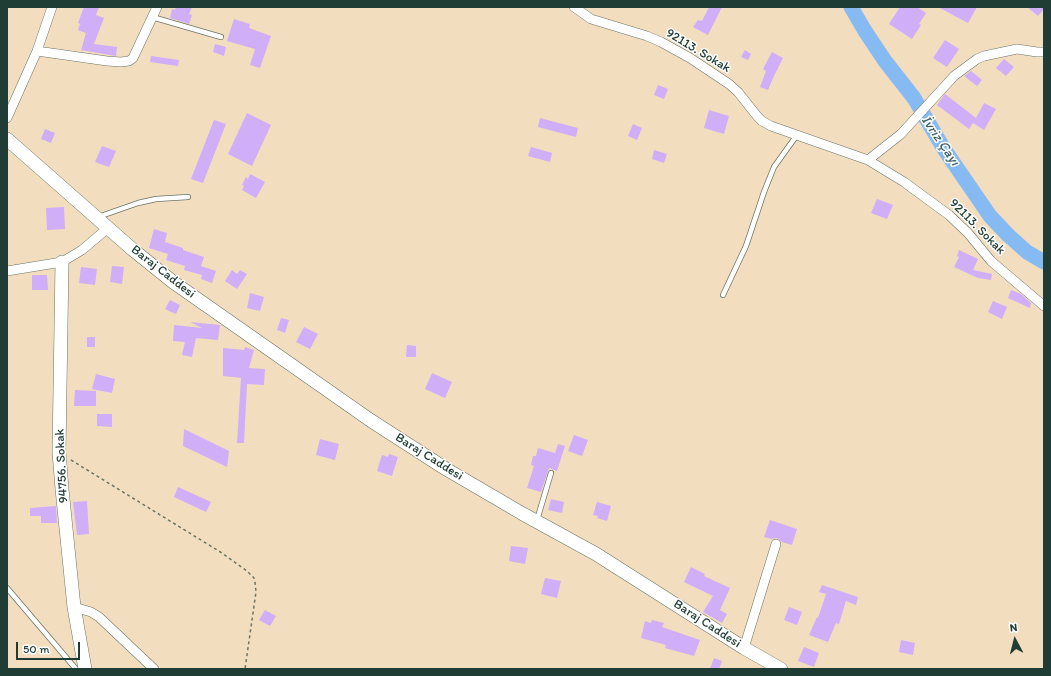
<!DOCTYPE html>
<html>
<head>
<meta charset="utf-8">
<style>
	body { margin:0 }
	#map { position:relative; width:1051px; height:676px; overflow:hidden; background:#f3ddbf; font-family:Itim,sans-serif }
	canvas { display:block }
	.frame { position:absolute; inset:0; border:8px solid #1f3d34; pointer-events:none }
	.north { position:absolute; left:995px; top:620px; width:40px; height:40px; -webkit-text-stroke:3px #fff; paint-order:stroke; rotate:353deg; font-size:11px; font-weight:700; line-height:16px; text-align:center; color:#1f3d34 }
	.north::after { content:''; display:block; margin:auto; width:14px; height:18px; background:#1f3d34; clip-path:polygon(50% 0,100% 100%,50% 72%,0 100%) }
	.scale { position:absolute; left:16px; top:642px; width:64px; height:18px; box-sizing:border-box; border:2px solid #1f3d34; border-top:0; padding-left:5px; font-size:12px; line-height:14px; white-space:nowrap; color:#1f3d34; -webkit-text-stroke:3px #fff; paint-order:stroke }
</style>
</head>
<body>
<div id="map">
<canvas width="1051" height="676"></canvas>
<div class="frame"></div>
<div class="north">N</div>
<div class="scale">50 m</div>
</div>
<script>
const c = document.querySelector('canvas').getContext('2d');
c.lineJoin = 'round';
function toPath(rows) {
  const path = new Path2D();
  for (const r of rows) {
    path.moveTo(r[0], r[1]);
    for (let i = 2; i < r.length; i += 2) path.lineTo(r[i], r[i + 1]);
  }
  return path;
}
function trace(path, color, width, dash) {
  c.strokeStyle = color;
  c.lineWidth = width;
  c.lineCap = dash ? 'butt' : 'round';
  c.setLineDash(dash || []);
  c.stroke(path);
}
function fill(path, color) {
  c.fillStyle = color;
  c.fill(path, 'evenodd');
}
function drawText(font, color, halo, rows, align = 'center') {
  c.font = font + ' Itim,sans-serif';
  c.lineWidth = 3;
  c.setLineDash([]);
  c.textBaseline = 'middle';
  c.strokeStyle = halo;
  c.fillStyle = color;
  for (const [text, x, y, turn = 0] of rows) {
    c.save();
    c.translate(x, y);
    c.rotate((+turn || 0) * Math.PI / 180);
    c.textAlign = isNaN(turn) ? turn : align;
    if (halo) c.strokeText(text, 0, 0);
    c.fillText(text, 0, 0);
    c.restore();
  }
}
const river = toPath([
	[851,7,865,31,885,61,914,98,944,149,990,216,1008,235,1027,252,1044,262]
]);
const building = toPath([
	[84,7,99,7,96,15,104,18,94,44,117,47,116,56,81,50,86,33,78,30,80,24,78,23],
	[176,7,192,7,189,14,192,15,189,24,170,18,172,9,175,10],
	[709,7,722,7,708,35,693,27,698,20,702,21],
	[900,7,917,7,926,13,919,24,921,25,912,39,889,24],
	[938,7,977,7,968,23],
	[1027,7,1044,7,1044,9,1038,16],
	[234,19,250,24,249,28,271,36,260,68,250,65,255,49,227,41],
	[945,40,959,49,947,67,933,58],
	[215,44,226,47,224,56,213,52],
	[745,50,751,54,748,60,741,57],
	[772,52,783,58,773,78,768,90,760,87,766,71,763,69],
	[151,56,179,60,178,66,150,62],
	[1004,59,1014,67,1006,76,996,68],
	[971,71,982,80,977,86,964,76],
	[658,85,668,89,664,99,654,95],
	[945,94,976,118,984,103,996,109,984,130,973,123,969,129,937,105],
	[709,110,729,116,724,134,704,128],
	[247,113,271,125,252,166,228,154],
	[540,118,578,128,576,137,538,127],
	[214,120,226,124,203,183,191,179],
	[633,124,642,128,637,140,628,136],
	[45,129,55,133,51,143,41,139],
	[102,146,116,151,109,167,95,162],
	[531,147,552,153,550,162,528,156],
	[654,150,667,154,664,163,652,159],
	[250,174,265,182,256,198,242,190,244,186,242,185,246,177,248,179],
	[877,199,893,205,887,219,871,213],
	[64,207,65,229,47,230,46,208],
	[154,229,167,233,165,242,183,248,183,250,204,257,201,266,216,271,212,283,201,279,202,275,184,270,185,266,166,260,168,254,149,248],
	[959,250,978,259,973,270,992,274,991,280,978,278,954,267,959,257,957,256],
	[112,266,124,267,122,284,110,282],
	[81,267,97,269,95,285,79,283],
	[232,270,237,274,240,270,247,274,237,289,225,281],
	[32,275,47,275,48,290,32,290],
	[1011,290,1021,294,1031,303,1030,308,1008,298],
	[250,293,264,297,260,311,247,308],
	[170,300,180,305,176,314,165,309],
	[993,301,1007,307,1002,319,988,312],
	[281,318,289,320,285,333,277,330],
	[190,322,220,325,218,340,196,338,192,357,182,355,185,342,173,341,174,325,202,328],
	[304,327,318,334,310,349,296,342],
	[87,337,95,337,95,347,87,347],
	[407,345,416,346,416,357,406,357],
	[245,347,254,350,249,368,265,369,264,385,247,384,244,443,237,443,241,378,223,376,223,348,244,350],
	[432,373,452,382,445,398,425,389],
	[96,374,115,379,112,393,92,389],
	[75,390,96,391,96,406,74,406],
	[97,414,112,414,112,427,97,426],
	[184,429,229,451,227,467,183,446],
	[574,435,588,440,582,456,568,451],
	[320,439,339,444,335,460,316,455],
	[558,444,565,446,557,471,549,468,541,492,527,488,534,466,531,465,533,456,536,456,538,448,555,453],
	[389,454,398,457,392,476,377,471,382,455,388,457],
	[178,487,211,502,206,512,174,497],
	[551,499,564,502,562,513,548,510],
	[87,501,89,534,77,535,73,502],
	[597,502,611,506,607,521,597,518,598,516,593,515],
	[56,506,57,523,41,523,41,516,30,516,30,508],
	[770,520,797,529,792,545,782,542,777,538,772,539,764,537],
	[511,546,528,548,525,564,509,561],
	[691,567,705,574,704,576,730,588,720,610,727,614,722,623,703,612,713,596,684,582],
	[545,578,561,581,557,598,541,594],
	[822,585,858,597,856,605,846,601,839,624,836,623,828,642,809,635,817,617,818,618,826,594,819,592],
	[789,607,802,612,797,625,784,620],
	[265,610,276,616,270,626,259,620],
	[652,620,664,623,662,627,700,640,694,656,665,648,666,645,641,638,645,621,651,623],
	[901,640,915,643,913,655,899,652],
	[804,647,819,653,814,667,798,661],
	[714,658,722,661,719,669,710,669]
]);
const path = toPath([
	[71,460,222,553,247,571,254,578,255,582,256,592,245,669]
]);
const lane = toPath([
	[152,17,221,37],
	[98,217,138,203,156,199,188,197],
	[723,295,746,246,764,192,774,167,797,135],
	[537,520,551,473],
	[7,588,76,669]
]);
const street = toPath([
	[574,7,591,19,647,36,661,42,690,58,729,84,738,92,757,116,762,121,771,126,868,160,904,182,949,215,968,233,991,261,1044,306],
	[37,51,107,61,121,62,129,61,133,58,157,7],
	[7,118,37,51,52,7],
	[868,160,901,134,954,76,977,59,984,56,1017,49,1037,52,1044,52],
	[7,271,62,262,82,250,108,228],
	[74,607,91,612,99,617,154,669],
	[744,648,776,544]
]);
const secondary = toPath([
	[7,139,132,249,173,282,370,420,446,469,523,514,596,554,744,648,781,669],
	[62,262,59,452,62,489,74,607,85,669]
]);
const streetNames = [
	["92113. Sokak",698,51,31],
	["92113. Sokak",977,227,45],
	["Baraj Caddesi",163,272,38],
	["Baraj Caddesi",429,457,32],
	["94756. Sokak",62,466,-93],
	["Baraj Caddesi",707,624,33]
];
const waterNames = [
	["İvriz Çayı",940,141,56]
];
trace(river, '#85baf3', 15);
fill(building, '#d0aef8');
trace(lane, '#697565', 6);
trace(street, '#697565', 10);
trace(secondary, '#697565', 14);
trace(path, '#697565', 1.5, [3, 3]);
trace(lane, '#fff', 4.5);
trace(street, '#fff', 9);
trace(secondary, '#fff', 13);
drawText('13px', '#1f3d34', '#fff', streetNames);
drawText('italic 14px', '#3e626d', '#fff', waterNames);
</script>
</body>
</html>
